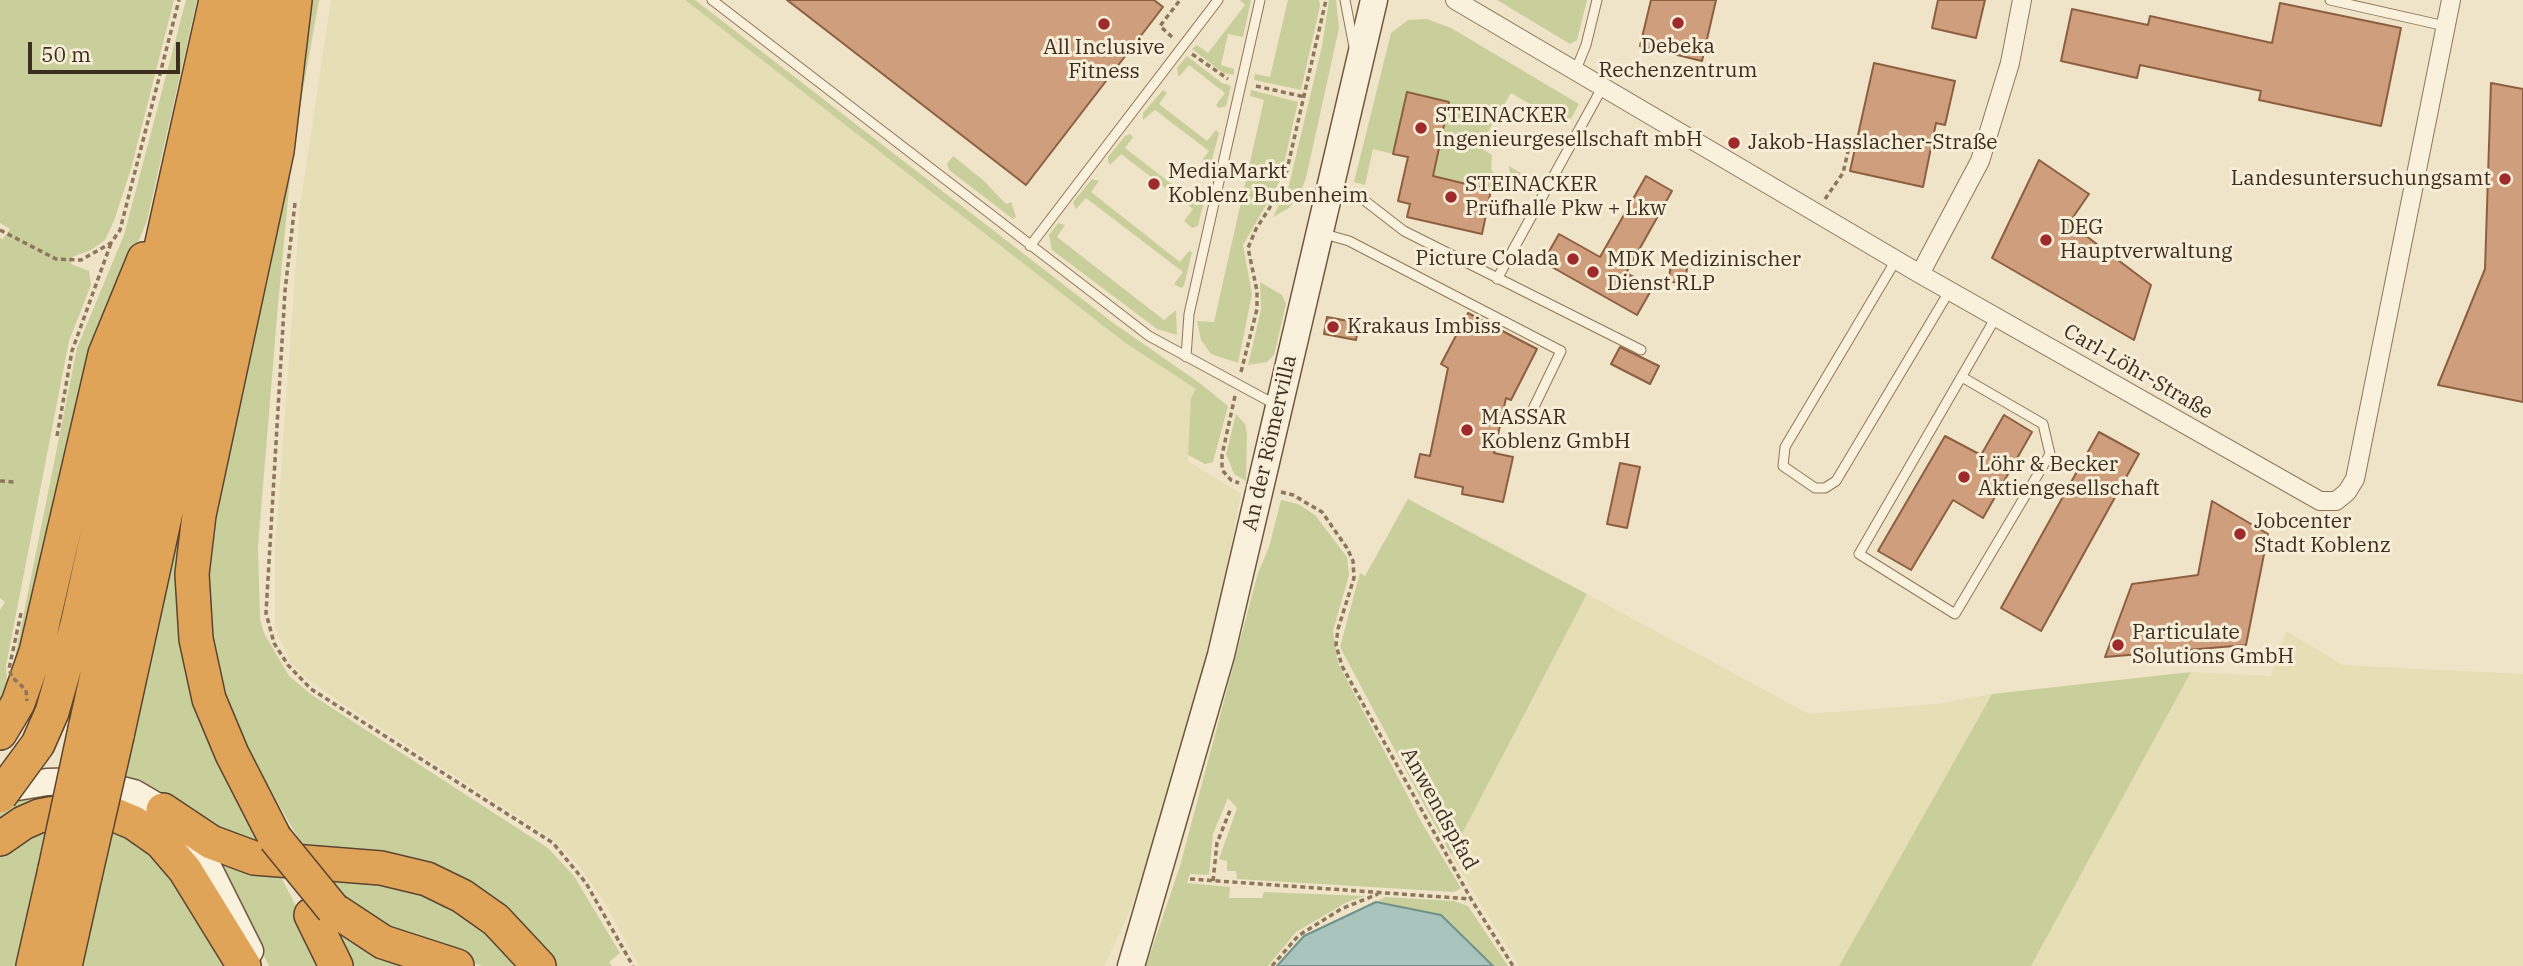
<!DOCTYPE html>
<html>
<head>
<meta charset="utf-8">
<style>
	body { margin:0 }
	#map { position:relative; width:2523px; height:966px; overflow:hidden; background:#f0e4c8; font-family:"IBM Plex Serif",serif }
	canvas { display:block }
	.scale { position:absolute; left:28px; top:42px; width:152px; height:32px; box-sizing:border-box; border:4px solid #3d2e20; border-top:0; padding-left:9px; font-size:21px; line-height:24px; white-space:nowrap; color:#3d2e20; -webkit-text-stroke:5px #f7eed8; paint-order:stroke }
</style>
</head>
<body>
<div id="map">
<canvas width="2523" height="966"></canvas>
<div class="scale">50 m</div>
</div>
<script>
const c = document.querySelector('canvas').getContext('2d');
c.lineJoin = 'round';
function fill(path, color) {
  c.fillStyle = color;
  c.fill(path, 'evenodd');
}
function toPath(rows) {
  const path = new Path2D();
  for (const r of rows) {
    path.moveTo(r[0], r[1]);
    for (let i = 2; i < r.length; i += 2) path.lineTo(r[i], r[i + 1]);
  }
  return path;
}
function trace(path, color, width, dash) {
  c.strokeStyle = color;
  c.lineWidth = width;
  c.lineCap = dash ? 'butt' : 'round';
  c.setLineDash(dash || []);
  c.stroke(path);
}
function drawText(font, color, halo, rows, align = 'center') {
  c.font = font + ' "IBM Plex Serif",serif';
  c.lineWidth = 6;
  c.setLineDash([]);
  c.textBaseline = 'middle';
  c.strokeStyle = halo;
  c.fillStyle = color;
  for (const [text, x, y, turn = 0] of rows) {
    c.save();
    c.translate(x, y);
    c.rotate((+turn || 0) * Math.PI / 180);
    c.textAlign = isNaN(turn) ? turn : align;
    if (halo) c.strokeText(text, 0, 0);
    c.fillText(text, 0, 0);
    c.restore();
  }
}
const farmland = toPath([
	[331,0,685,0,1124,342,1197,389,1191,398,1188,461,1241,494,1212,641,1156,834,1131,909,1104,966,639,966,603,900,579,866,554,840,340,702,305,677,291,662,275,629,275,552,300,206],
	[1587,594,1809,714,1938,704,1992,694,1839,966,1519,966,1451,855],
	[2286,631,2343,665,2523,674,2523,966,2031,966,2191,672,2271,676]
]);
const green = toPath([
	[0,0,174,0,131,169,114,221,105,240,91,250,72,257,71,264,89,271,91,285,69,341,6,666,7,681,12,687,0,712,0,610,5,602,0,598,0,238,3,239,10,229,0,223],
	[186,0,197,0,147,221,120,285,14,675,13,667,77,348,124,235],
	[306,0,319,0,293,146,278,305,258,547,260,620,264,633,289,676,312,695,548,848,574,876,620,953,609,962,612,966,552,966,511,916,307,853,249,754,232,717,212,638,207,601,208,562],
	[685,0,695,0,1112,322,1201,384,1228,406,1213,462,1205,464,1188,455,1191,398,1196,389,1124,342],
	[1240,0,1251,0,1243,37,1228,34,1221,65,1234,69,1234,75,1223,73,1192,49,1197,45,1208,53,1245,5],
	[1288,0,1319,0,1320,6,1301,90,1254,80,1255,74,1270,77],
	[1329,0,1336,0,1339,28,1306,178,1299,196,1289,208,1273,217,1289,185,1322,46],
	[1497,0,1587,0,1577,40,1570,44],
	[1427,19,1451,28,1579,104,1567,126,1511,93,1479,147,1492,155,1491,169,1506,192,1417,173,1436,163,1449,102,1407,92,1393,154,1373,149,1365,185,1354,182,1391,33,1408,20],
	[1187,56,1222,83,1231,86,1226,106,1219,108,1216,105,1225,93,1189,65,1179,77,1178,75,1177,68],
	[1163,90,1167,93,1159,104,1207,141,1216,130,1219,133,1210,167,1201,162,1209,151,1155,110,1143,120,1143,113],
	[1251,90,1298,102,1280,181,1243,245,1252,294,1238,363,1211,354,1201,340,1197,321,1214,322,1264,100,1250,96],
	[1130,134,1133,137,1125,148,1191,199,1201,188,1206,193,1198,226,1192,228,1184,221,1193,209,1121,154,1110,165,1108,162,1108,157,1125,136],
	[953,156,983,180,1006,204,1011,202,1016,217,1013,219,949,170,947,164],
	[1509,166,1531,179,1524,189,1511,179],
	[1092,179,1099,181,1091,192,1180,262,1189,251,1192,252,1184,286,1181,288,1174,284,1183,272,1086,198,1076,209,1073,202],
	[1058,223,1065,225,1057,237,1164,320,1176,310,1177,335,1157,329,1052,250,1049,235],
	[1260,282,1282,295,1286,304,1274,355,1267,362,1248,365,1261,310],
	[1236,414,1245,424,1247,434,1246,481,1234,474,1226,454],
	[1408,499,1587,594,1451,855,1340,647,1360,573,1365,576],
	[1281,500,1298,504,1315,515,1347,557,1349,575,1333,631,1338,663,1423,825,1461,888,1454,892,1237,879,1236,871,1227,871,1227,861,1219,859,1237,808,1228,798,1213,834,1209,875,1190,874,1187,883,1230,887,1229,898,1262,898,1264,892,1365,896,1347,902,1296,932,1268,966,1146,966,1180,866,1258,573,1269,547],
	[174,538,184,542,183,595,265,842,222,832,121,777],
	[2191,672,2031,966,1839,966,1992,694],
	[58,789,54,806,0,829,0,813,14,795],
	[111,822,153,845,229,966,78,966],
	[50,824,19,966,0,966,0,852],
	[216,861,279,873,327,966,269,966],
	[318,874,445,896,528,966,482,966,378,930],
	[1385,897,1454,901,1468,906,1508,966,1493,966,1441,915,1376,902],
	[326,911,431,966,346,966]
]);
const water = toPath([
	[1376,902,1441,915,1493,966,1277,966,1304,936,1376,902]
]);
const building = toPath([
	[787,0,1154,0,1163,7,1026,185,787,0],
	[1651,0,1716,0,1702,61,1640,46,1651,0],
	[1938,0,1985,0,1976,38,1932,28,1938,0],
	[2280,3,2401,28,2381,126,2259,100,2261,91,2140,65,2137,78,2061,61,2072,9,2148,25,2150,16,2272,43,2280,3],
	[1874,63,1955,81,1945,125,1936,123,1923,187,1850,171,1874,63],
	[2491,83,2523,89,2523,402,2438,385,2485,269,2491,83],
	[1407,92,1449,102,1433,176,1491,190,1482,234,1407,217,1410,204,1398,201,1408,157,1393,154,1407,92],
	[2039,160,2089,194,2069,223,2151,285,2134,340,1992,258,2039,160],
	[1646,176,1672,191,1626,273,1653,287,1637,315,1543,262,1559,234,1600,257,1646,176],
	[1672,261,1688,264,1684,284,1668,281,1672,261],
	[1468,313,1537,349,1511,400,1506,398,1494,453,1513,457,1503,502,1462,494,1463,487,1415,477,1420,454,1430,456,1448,368,1441,364,1468,313],
	[1327,317,1359,323,1356,340,1324,334,1327,317],
	[1620,347,1659,366,1650,384,1611,364,1620,347],
	[2004,415,2032,432,1983,518,1953,500,1911,570,1878,551,1945,436,1981,455,2004,415],
	[2099,432,2139,454,2041,631,2001,608,2099,432],
	[1620,463,1640,467,1627,528,1607,524,1620,463],
	[2212,501,2268,534,2246,645,2105,657,2132,584,2198,575,2212,501]
]);
const path = toPath([
	[1172,37,1160,26,1180,0],
	[1192,54,1228,79],
	[1256,86,1305,97],
	[1825,199,1843,173,1849,147,1842,138],
	[295,203,285,291,266,613,274,643,288,665,311,689,553,843,586,883,633,966],
	[0,230,56,259,81,260,111,243,120,230,179,0],
	[1241,372,1257,309,1257,291,1248,248,1256,229,1283,187,1326,0],
	[1235,396,1222,455,1222,470,1231,480,1239,483],
	[57,436,72,351,111,243],
	[0,481,14,482],
	[1281,492,1293,495,1322,512,1347,548,1353,561,1354,578,1338,629,1336,645,1342,666,1471,899,1513,966],
	[1190,879,1471,899],
	[1213,881,1217,843,1231,808],
	[1272,966,1298,936,1341,909,1378,894]
]);
const lane = toPath([
	[712,0,1149,336,1278,406],
	[1345,0,1354,47],
	[2330,0,2445,26],
	[1575,72,1586,45,1597,0],
	[1331,189,1360,197,1404,231,1641,350],
	[1321,233,1349,241,1561,351,1533,409],
	[1030,246,1218,0],
	[1896,260,1785,447,1783,466,1815,488,1825,488,1836,481,1950,290],
	[1497,279,1602,88],
	[1186,357,1189,314,1260,0],
	[1962,377,2043,424,2050,454,1955,614,1859,554,1996,317]
]);
const street = toPath([
	[1455,0,1920,274,2320,501,2336,501,2347,492,2355,479,2451,0],
	[1920,274,1980,161,2010,63,2022,0]
]);
const secondary = toPath([
	[0,790,47,782,87,781,134,793,163,810,201,853,250,951],
	[1131,966,1221,655,1374,0]
]);
const highway = toPath([
	[52,712,77,625,216,0],
	[85,729,246,0],
	[0,733,18,703,36,652,105,354,144,259],
	[117,736,277,4],
	[163,810,211,842,254,858,381,868,427,879,462,896,496,920,539,966],
	[275,838,232,754,209,699,196,639,192,574,199,515,277,151,295,0],
	[0,839,23,823,39,816,76,809,108,812,134,823,161,842,185,870,244,966],
	[333,909,383,942,457,966],
	[311,915,336,966],
	[33,966,55,869],
	[65,966,85,876]
]);
const pathBridge = toPath([
	[21,613,9,669,12,677,26,690,27,701]
]);
const highwayBridge = toPath([
	[0,796,38,744,52,712],
	[275,838,333,909],
	[55,869,85,729],
	[85,876,117,736]
]);
const markers = [
	[1678,23,7,"#9e2a2b"],
	[1104,24,7,"#9e2a2b"],
	[1421,128,7,"#9e2a2b"],
	[1734,143,7,"#9e2a2b"],
	[2505,179,7,"#9e2a2b"],
	[1154,184,7,"#9e2a2b"],
	[1451,197,7,"#9e2a2b"],
	[2046,240,7,"#9e2a2b"],
	[1573,259,7,"#9e2a2b"],
	[1593,272,7,"#9e2a2b"],
	[1333,327,7,"#9e2a2b"],
	[1467,430,7,"#9e2a2b"],
	[1964,477,7,"#9e2a2b"],
	[2240,534,7,"#9e2a2b"],
	[2118,645,7,"#9e2a2b"]
];
const poiNames = [
	["Debeka",1678,47,"center"],
	["Rechenzentrum",1678,71,"center"],
	["All Inclusive",1104,48,"center"],
	["Fitness",1104,72,"center"],
	["STEINACKER",1435,116],
	["Ingenieurgesellschaft mbH",1435,140],
	["Jakob-Hasslacher-Straße",1748,143],
	["MediaMarkt",1168,172],
	["Koblenz Bubenheim",1168,196],
	["Landesuntersuchungsamt",2491,179,"right"],
	["STEINACKER",1465,185],
	["Prüfhalle Pkw + Lkw",1465,209],
	["DEG",2060,228],
	["Hauptverwaltung",2060,252],
	["Picture Colada",1559,259,"right"],
	["MDK Medizinischer",1607,260],
	["Dienst RLP",1607,284],
	["Krakaus Imbiss",1347,327],
	["MASSAR",1481,418],
	["Koblenz GmbH",1481,442],
	["Löhr & Becker",1978,465],
	["Aktiengesellschaft",1978,489],
	["Jobcenter",2254,522],
	["Stadt Koblenz",2254,546],
	["Particulate",2132,633],
	["Solutions GmbH",2132,657]
];
const streetNames = [
	["Carl-Löhr-Straße",2138,372,30],
	["An der Römervilla",1270,443,-77],
	["Anwendspfad",1439,809,61]
];
fill(farmland, '#e6deb5');
fill(green, '#c9cf9b');
fill(water, '#a9c4bc');
trace(water, '#6f938a', 2);
fill(building, '#cf9f7d');
trace(building, '#8d5f41', 2);
trace(lane, '#8d765c', 11);
trace(street, '#8d765c', 20);
trace(secondary, '#6f573f', 29);
trace(highway, '#5b4430', 36);
trace(path, '#8d765c', 3.5, [5, 3.5]);
trace(lane, '#faf1dc', 9);
trace(street, '#faf1dc', 18);
trace(secondary, '#faf1dc', 26);
trace(highway, '#e0a458', 33);
trace(highwayBridge, '#5b4430', 36, []);
trace(pathBridge, '#8d765c', 3.5, [5, 3.5]);
trace(highwayBridge, '#e0a458', 33);
for (const [x, y, r, color] of markers) {
  const dot = new Path2D();
  dot.arc(x, y, r, 0, 2 * Math.PI);
  c.fillStyle = color;
  c.fill(dot);
  trace(dot, '#f7eed8', 2.5);
}
drawText('21px', '#3d2e20', '#f7eed8', poiNames, 'left');
drawText('21px', '#3d2e20', '#f7eed8', streetNames);
</script>
</body>
</html>
